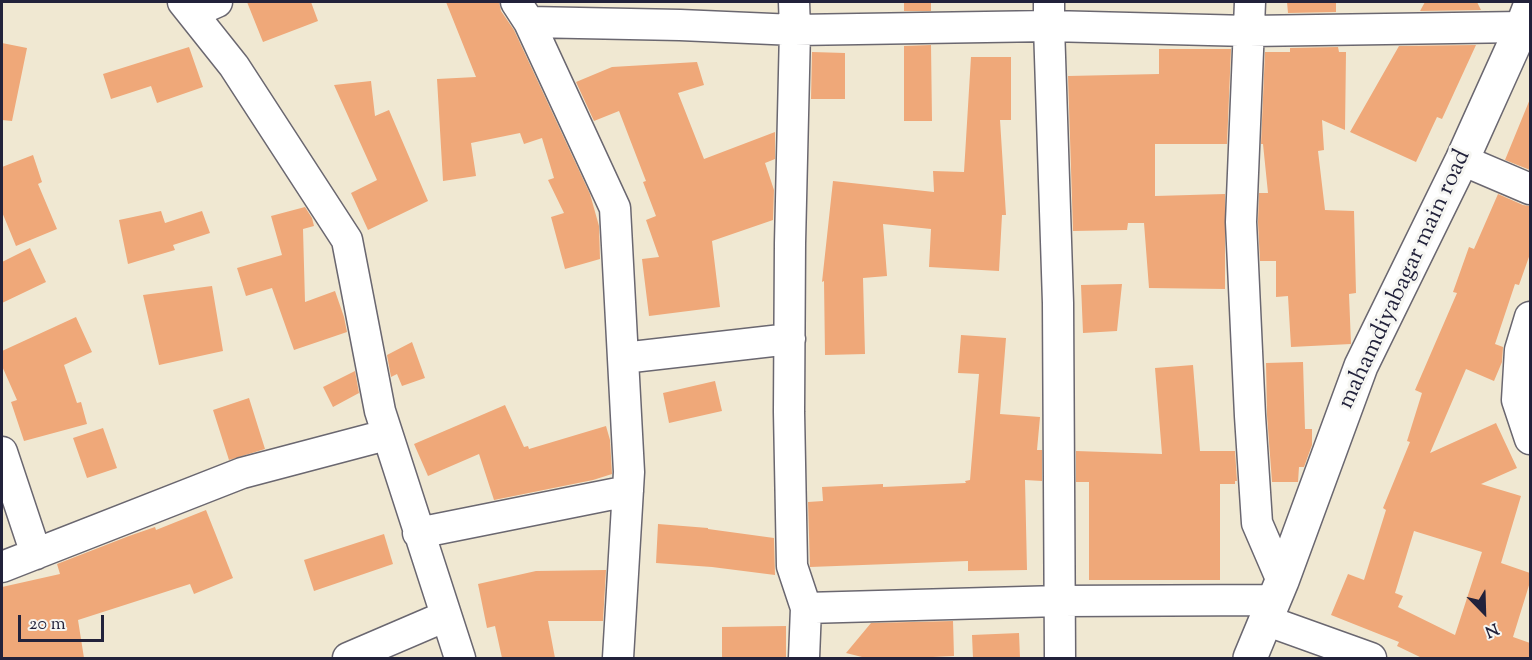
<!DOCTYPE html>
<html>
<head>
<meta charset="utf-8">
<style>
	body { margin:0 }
	#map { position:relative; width:1532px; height:660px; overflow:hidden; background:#f0e8d2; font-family:"Sorts Mill Goudy",serif }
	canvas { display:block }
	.frame { position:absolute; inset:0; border:3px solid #22223b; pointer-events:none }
	.north { position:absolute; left:1454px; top:582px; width:60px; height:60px; -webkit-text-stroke:4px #f6f6f2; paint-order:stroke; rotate:157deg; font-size:16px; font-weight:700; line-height:24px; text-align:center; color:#22223b }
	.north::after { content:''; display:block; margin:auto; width:21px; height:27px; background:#22223b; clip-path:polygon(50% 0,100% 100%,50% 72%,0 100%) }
	.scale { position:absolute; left:18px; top:615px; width:86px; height:27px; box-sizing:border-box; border:3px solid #22223b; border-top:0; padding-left:8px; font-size:18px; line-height:21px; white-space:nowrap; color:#22223b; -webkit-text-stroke:4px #f6f6f2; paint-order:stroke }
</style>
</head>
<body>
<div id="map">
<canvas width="1532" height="660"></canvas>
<div class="frame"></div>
<div class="north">N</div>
<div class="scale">20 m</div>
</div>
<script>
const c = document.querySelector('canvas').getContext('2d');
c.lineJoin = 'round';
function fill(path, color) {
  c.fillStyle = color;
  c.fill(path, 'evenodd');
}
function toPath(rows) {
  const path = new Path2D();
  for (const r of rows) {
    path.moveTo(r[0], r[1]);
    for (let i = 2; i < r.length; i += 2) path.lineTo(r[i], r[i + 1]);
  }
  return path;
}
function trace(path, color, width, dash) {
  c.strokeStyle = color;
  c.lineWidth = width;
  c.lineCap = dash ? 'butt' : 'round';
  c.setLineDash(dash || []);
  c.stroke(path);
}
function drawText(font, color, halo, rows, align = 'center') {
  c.font = font + ' "Sorts Mill Goudy",serif';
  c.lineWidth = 6;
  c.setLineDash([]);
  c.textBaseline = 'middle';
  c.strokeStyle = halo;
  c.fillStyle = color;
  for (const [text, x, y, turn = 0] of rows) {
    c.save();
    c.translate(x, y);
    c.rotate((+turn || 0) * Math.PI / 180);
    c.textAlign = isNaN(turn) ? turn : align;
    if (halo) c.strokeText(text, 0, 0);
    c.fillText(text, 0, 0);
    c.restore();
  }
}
const building = toPath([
	[247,2,311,2,318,21,263,42],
	[446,2,499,2,501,11,514,30,590,194,599,226,600,259,565,269,551,217,564,213,548,180,554,178,542,138,524,144,520,133,471,143,476,176,443,181,437,79,476,77],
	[904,2,931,2,931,11,904,11],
	[1287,2,1336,2,1336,12,1288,13],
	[1425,2,1477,2,1481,10,1420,11],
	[2,43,27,48,12,121,2,120],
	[931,45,932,121,904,121,904,46],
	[1476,45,1442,119,1437,117,1416,162,1350,132,1399,46],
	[189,47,203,87,157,103,151,86,111,99,103,74],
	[1338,47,1339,52,1346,52,1345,130,1322,120,1324,150,1318,151,1325,210,1354,211,1356,293,1349,294,1351,344,1291,347,1288,296,1276,297,1276,261,1260,261,1258,222,1259,193,1268,193,1263,144,1261,144,1265,52,1290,52,1290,48],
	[1159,49,1231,49,1227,144,1155,144,1155,196,1225,194,1225,289,1149,288,1144,223,1128,223,1127,230,1073,231,1068,76,1159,74],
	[812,52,845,53,845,99,811,99],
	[971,57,1011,57,1011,120,1000,120,1006,215,1002,215,999,271,929,267,931,229,883,224,887,276,863,278,865,354,825,355,824,281,822,282,833,181,934,192,933,171,964,172],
	[697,62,704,85,678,93,704,159,775,132,775,159,765,163,774,190,773,220,712,241,720,307,649,316,642,259,659,257,646,220,656,216,643,182,646,181,619,111,594,121,576,82,612,67],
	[371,81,375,116,389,110,428,201,368,230,351,193,377,180,334,85],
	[1530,99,1530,170,1505,160],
	[33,155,42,182,38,184,57,229,16,246,2,212,2,167],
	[1498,194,1523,205,1530,206,1530,254,1519,285,1515,284,1495,344,1503,347,1502,362,1494,381,1466,369,1430,453,1496,423,1517,468,1481,484,1521,496,1501,563,1530,573,1530,582,1513,637,1530,643,1530,658,1422,658,1397,646,1399,642,1331,615,1348,574,1364,580,1386,510,1383,508,1410,442,1407,441,1422,393,1415,390,1457,293,1453,292,1469,247,1474,249],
	[1414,531,1482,552,1455,635,1398,607,1403,596,1395,593],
	[305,207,312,218,314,226,303,229,305,302,335,291,344,317,347,332,294,350,272,288,246,296,237,268,282,255,271,216],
	[161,211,165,223,202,211,210,233,173,245,175,250,128,264,119,220],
	[30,248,46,282,2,303,2,262],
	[1122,284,1117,331,1083,333,1081,285],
	[212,286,223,351,159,365,143,295],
	[76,317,92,352,64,365,77,403,81,402,87,424,24,441,11,402,17,400,2,366,2,351],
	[961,335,1006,338,1000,414,1040,417,1037,450,1042,450,1042,481,1025,480,1027,570,968,571,968,561,810,567,808,502,823,501,822,487,883,484,883,487,966,483,965,481,970,480,979,374,958,373],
	[412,342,425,378,402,386,397,374,391,377,387,355],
	[1303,362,1305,429,1312,429,1312,445,1304,467,1299,467,1298,482,1272,482,1267,415,1266,363],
	[1193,365,1200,451,1235,451,1237,481,1235,481,1235,484,1220,484,1220,580,1089,580,1089,482,1076,482,1076,451,1162,454,1155,368],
	[355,371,359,393,333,407,323,387],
	[715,381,722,411,669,423,663,393],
	[249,398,265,449,229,460,213,410],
	[505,405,524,447,528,446,529,449,606,426,610,440,612,474,593,480,494,500,479,454,428,476,414,444],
	[103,428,117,468,87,478,73,438],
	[206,510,233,578,194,594,190,584,78,620,84,658,2,658,2,587,60,574,57,564,129,536,155,527,156,530],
	[658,524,708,528,708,529,774,538,775,575,712,567,656,563],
	[384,534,393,564,314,591,304,560],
	[606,570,603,621,548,621,555,658,502,658,495,626,487,628,478,584,536,571],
	[953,621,954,656,912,658,866,658,846,653,871,623],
	[786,626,786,658,722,658,722,627],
	[1019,633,1020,658,973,658,972,635]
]);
const street = toPath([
	[183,2,234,66,347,240,380,411,460,658],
	[516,2,529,22,615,208,629,472,618,658],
	[794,2,795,30,790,243,789,412,792,566,806,608],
	[1250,2,1241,222,1250,416,1257,523,1282,581],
	[192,13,217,2],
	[529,22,680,25,795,30,1049,26,1049,2],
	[1462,160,1530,189],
	[1530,317,1520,350,1517,400,1530,439],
	[623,358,790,339],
	[2,452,36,554],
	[418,533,628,491],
	[2,567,242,473,386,435],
	[1265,620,1371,658],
	[348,658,446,616],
	[804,658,806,608,1060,601,1274,600],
	[1060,658,1058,303,1049,26,1249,31,1522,27]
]);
const primary = toPath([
	[1250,658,1282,581,1361,366,1462,160,1522,27,1530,6]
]);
const streetNames = [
	["mahamdiyabagar main road",1406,280,-65]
];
fill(building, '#efa879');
trace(street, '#6a6770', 33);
trace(primary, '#6a6770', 36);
trace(street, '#fff', 30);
trace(primary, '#fff', 33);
drawText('24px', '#22223b', '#f6f6f2', streetNames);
</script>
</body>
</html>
